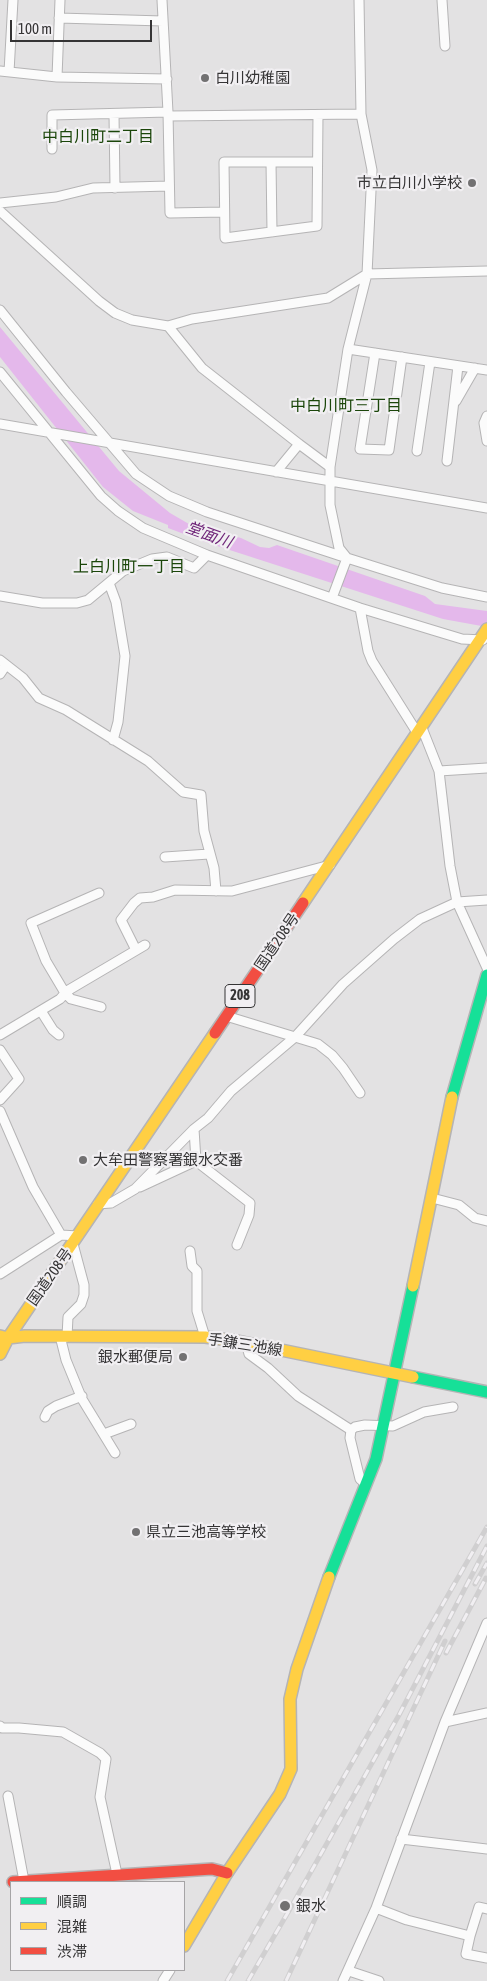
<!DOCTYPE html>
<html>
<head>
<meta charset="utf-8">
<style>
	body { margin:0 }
	#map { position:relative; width:487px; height:1981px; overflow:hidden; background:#e3e2e3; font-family:"Asap Condensed","Noto Sans JP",sans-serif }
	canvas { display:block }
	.legend { position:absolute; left:10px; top:1881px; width:175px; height:90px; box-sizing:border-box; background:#f1eff2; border:1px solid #a6a4a6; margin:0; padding:6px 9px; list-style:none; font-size:15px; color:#353435 }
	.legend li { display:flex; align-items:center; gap:10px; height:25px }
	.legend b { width:25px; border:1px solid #a6a4a6 }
	.scale { position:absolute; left:10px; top:20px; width:142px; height:22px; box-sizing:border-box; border:2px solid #353435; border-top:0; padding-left:6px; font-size:15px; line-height:18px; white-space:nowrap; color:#353435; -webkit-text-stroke:4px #f1eff2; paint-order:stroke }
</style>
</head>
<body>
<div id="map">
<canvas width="487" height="1981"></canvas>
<ul class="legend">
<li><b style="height:6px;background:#16e098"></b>順調</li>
<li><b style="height:6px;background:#ffcf43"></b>混雑</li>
<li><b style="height:6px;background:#f24e42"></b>渋滞</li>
</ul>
<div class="scale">100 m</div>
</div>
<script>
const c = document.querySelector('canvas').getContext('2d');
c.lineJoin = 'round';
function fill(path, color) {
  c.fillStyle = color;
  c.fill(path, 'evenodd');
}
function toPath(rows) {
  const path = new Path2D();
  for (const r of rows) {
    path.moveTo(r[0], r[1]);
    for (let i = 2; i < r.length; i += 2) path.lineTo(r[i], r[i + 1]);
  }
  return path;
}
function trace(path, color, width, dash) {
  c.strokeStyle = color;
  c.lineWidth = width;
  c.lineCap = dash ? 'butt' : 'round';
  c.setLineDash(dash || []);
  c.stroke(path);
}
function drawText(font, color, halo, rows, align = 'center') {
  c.font = font + ' "Asap Condensed","Noto Sans JP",sans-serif';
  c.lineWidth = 4.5;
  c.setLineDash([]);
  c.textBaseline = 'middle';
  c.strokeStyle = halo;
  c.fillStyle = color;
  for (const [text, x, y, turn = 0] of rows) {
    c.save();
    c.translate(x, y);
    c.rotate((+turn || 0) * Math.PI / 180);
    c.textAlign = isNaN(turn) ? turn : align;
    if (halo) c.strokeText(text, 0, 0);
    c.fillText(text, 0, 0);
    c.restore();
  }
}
const water = toPath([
	[0,327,119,471,170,513,189,524,241,538,260,547,269,548,277,545,425,596,435,604,487,611,487,627,443,619,208,543,168,528,168,525,133,511,103,487,0,357]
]);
const street = toPath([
	[162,0,168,112,170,213,224,212],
	[442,0,445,46],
	[59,18,163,21],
	[0,71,57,77,167,79],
	[9,72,13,0],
	[57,77,60,0],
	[114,114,115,188],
	[169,116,361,114],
	[52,149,52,115,168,112],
	[271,162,272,232],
	[317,162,224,162,225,238,317,226,318,115],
	[0,203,56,197,93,188,169,186],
	[0,211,99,301,115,313,132,320,168,326,192,319,328,298,367,274,487,271],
	[0,310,66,392,136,474,169,496,207,512,347,558,442,588,487,597],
	[168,326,202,368,299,444,330,467],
	[348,349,487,370],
	[375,353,360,449,389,450,402,357],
	[0,372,101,496,118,511,143,528,207,555,360,608,462,639,483,640],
	[456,401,475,368],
	[487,416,484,423,487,441],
	[0,424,487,508],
	[417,451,430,362],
	[447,461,458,366],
	[276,472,299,444],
	[347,558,339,548,330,505,330,467,348,349,367,274,372,170,361,114,359,0],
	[109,583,116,602,125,656,118,722,113,740],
	[0,596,42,603,77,603,88,600,123,571,152,559,167,557,194,568,207,555],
	[332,598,347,558],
	[360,608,368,651,372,661,418,734],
	[0,660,23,678,39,698,66,710,148,761,183,792,201,795,204,831,214,868,216,891],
	[0,674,6,665],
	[422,728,439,771,450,866,457,902,487,968],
	[439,771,487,768],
	[165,857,209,854],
	[99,893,31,923,46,961,65,993,71,999,101,1007],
	[136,950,121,920,134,903,140,898,153,897,175,890,232,891,330,865],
	[41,1011,53,1030,59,1035],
	[226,1016,318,1044,332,1055,343,1068,360,1093],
	[0,1035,60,999,67,991,145,945],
	[0,1050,19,1079,0,1100],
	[0,1111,33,1187,61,1235],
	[194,1129,196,1161,250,1203,249,1215,237,1245],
	[140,1187,196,1161],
	[432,1198,459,1205,475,1218,487,1221],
	[98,1204,111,1203,135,1189,194,1129,208,1118,231,1091,295,1037,343,984,394,939,420,919,457,902,487,900],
	[190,1251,192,1266,197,1271,197,1311,205,1337],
	[0,1274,61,1235,78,1236],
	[60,1336,66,1360,82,1399,115,1453],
	[67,1337,68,1317,81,1304,84,1295,84,1285,73,1244],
	[246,1343,249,1354,268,1368,298,1396,351,1430],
	[45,1417,48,1411,56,1406,82,1396],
	[104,1434,131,1424],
	[366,1484,360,1479,350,1438,351,1430,355,1427,365,1425,393,1426,424,1412,453,1407],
	[445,1722,487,1713],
	[0,1726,2,1728,19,1728,63,1732,100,1753,106,1759,100,1797,117,1874],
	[8,1796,24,1881],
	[401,1839,487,1849],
	[376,1908,407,1920,470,1936,466,1954,487,1958],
	[470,1936,479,1907,487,1909],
	[349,1971,379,1981],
	[163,1981,170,1970],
	[343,1981,376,1908,445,1722,487,1623]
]);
const fast = toPath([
	[452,1097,487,975],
	[413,1377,487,1392],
	[329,1577,376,1459,413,1286]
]);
const slow = toPath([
	[303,903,487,629],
	[413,1286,452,1097],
	[0,1336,8,1338,25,1336,205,1337,237,1341,413,1377],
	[0,1354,8,1338,215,1033],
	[184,1946,227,1873,280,1794,291,1769,290,1699,297,1669,329,1577]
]);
const jam = toPath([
	[215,1033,303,903],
	[13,1882,212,1869,227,1873]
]);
const rail = toPath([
	[475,1584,487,1563],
	[446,1653,486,1578],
	[227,1981,487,1527],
	[248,1981,290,1909,399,1715,487,1546],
	[286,1981,445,1641]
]);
const markers = [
	[205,78,5,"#727172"],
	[472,183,5,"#727172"],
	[83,1160,5,"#727172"],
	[183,1357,5,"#727172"],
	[136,1532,5,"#727172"],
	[285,1906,6,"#727172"]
];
const shields = [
	[240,996,30]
];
const shieldNames = [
	["208",240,996]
];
const poiNames = [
	["白川幼稚園",215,78],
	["市立白川小学校",462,183,"right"],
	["大牟田警察署銀水交番",93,1160],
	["銀水郵便局",173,1357,"right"],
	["県立三池高等学校",146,1532],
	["銀水",296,1906]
];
const streetNames = [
	["国道208号",277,942,-56],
	["国道208号",50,1277,-55],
	["手鎌三池線",245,1345,9]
];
const neighbourhoodNames = [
	["中白川町二丁目",98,137],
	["中白川町三丁目",346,406],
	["上白川町一丁目",129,567]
];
const waterNames = [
	["堂面川",209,535,20]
];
fill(water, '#e4b8eb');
trace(street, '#b5b4b5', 11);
trace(fast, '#b5b4b5', 14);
trace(slow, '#b5b4b5', 14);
trace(jam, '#b5b4b5', 14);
trace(street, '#fbfbfb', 9);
trace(fast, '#16e098', 11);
trace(slow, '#ffcf43', 11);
trace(jam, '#f24e42', 11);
trace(rail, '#d0cfd0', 5);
trace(rail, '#f1eff2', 3, [9]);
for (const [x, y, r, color] of markers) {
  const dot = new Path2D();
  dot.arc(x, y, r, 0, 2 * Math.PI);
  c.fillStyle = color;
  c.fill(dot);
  trace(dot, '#f1eff2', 2);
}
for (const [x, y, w] of shields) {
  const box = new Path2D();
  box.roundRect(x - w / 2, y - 11.5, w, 23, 4);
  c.fillStyle = '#f1eff2';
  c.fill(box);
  trace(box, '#353435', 1);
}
drawText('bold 14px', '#353435', null, shieldNames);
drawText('15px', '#353435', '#f1eff2', poiNames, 'left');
drawText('15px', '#353435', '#f1eff2', streetNames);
drawText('16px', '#1b460a', '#f1eff2', neighbourhoodNames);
drawText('italic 16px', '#70267a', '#f1eff2', waterNames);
</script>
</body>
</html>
